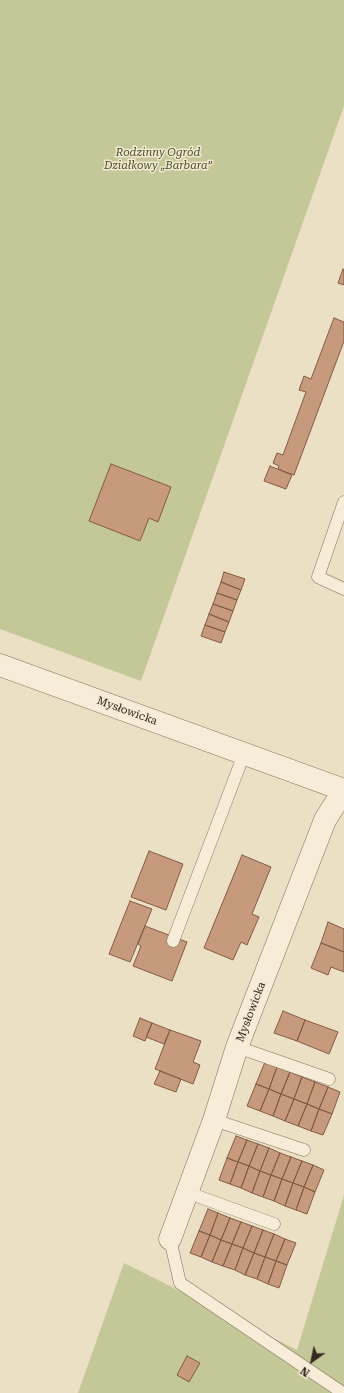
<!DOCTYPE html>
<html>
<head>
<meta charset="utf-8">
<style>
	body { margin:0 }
	#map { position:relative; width:344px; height:1393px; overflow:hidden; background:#ebdfc4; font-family:"Roboto Serif",serif }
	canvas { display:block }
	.north { position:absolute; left:292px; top:1341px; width:40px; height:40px; -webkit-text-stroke:3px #f3e9d3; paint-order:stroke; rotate:213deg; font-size:11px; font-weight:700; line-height:16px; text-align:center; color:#35291f }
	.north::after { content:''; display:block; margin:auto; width:14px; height:18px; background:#35291f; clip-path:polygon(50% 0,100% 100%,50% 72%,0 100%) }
</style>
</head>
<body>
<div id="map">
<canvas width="344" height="1393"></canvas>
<div class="north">N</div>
</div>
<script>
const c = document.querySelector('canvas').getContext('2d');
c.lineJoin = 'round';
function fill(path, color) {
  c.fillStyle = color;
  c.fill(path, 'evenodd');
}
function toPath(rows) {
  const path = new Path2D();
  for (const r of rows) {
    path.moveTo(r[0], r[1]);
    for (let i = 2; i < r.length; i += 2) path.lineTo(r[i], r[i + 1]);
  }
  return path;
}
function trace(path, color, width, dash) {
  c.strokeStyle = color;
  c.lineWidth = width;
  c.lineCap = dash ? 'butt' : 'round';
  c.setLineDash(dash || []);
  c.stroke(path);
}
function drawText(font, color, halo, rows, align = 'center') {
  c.font = font + ' "Roboto Serif",serif';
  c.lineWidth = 3;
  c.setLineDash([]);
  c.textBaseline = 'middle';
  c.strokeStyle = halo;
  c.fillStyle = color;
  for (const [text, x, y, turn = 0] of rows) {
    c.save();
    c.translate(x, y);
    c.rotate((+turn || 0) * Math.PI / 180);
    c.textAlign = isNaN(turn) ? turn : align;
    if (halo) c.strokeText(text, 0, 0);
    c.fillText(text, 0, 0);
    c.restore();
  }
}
const green = toPath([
	[0,0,344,0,344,106,141,681,0,629],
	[344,1195,344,1393,78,1393,124,1263,297,1350]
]);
const building = toPath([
	[343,269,344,270,344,285,338,283,343,269],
	[334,318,344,322,344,341,294,475,278,469,279,466,273,463,277,453,283,455,306,392,299,390,304,376,311,379,334,318],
	[111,464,171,487,158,522,149,518,140,541,89,521,111,464],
	[270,466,292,475,286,489,264,481,270,466],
	[224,572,245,579,241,590,221,582,224,572],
	[221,582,241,590,237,600,217,593,221,582],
	[217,593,237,600,233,611,213,604,217,593],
	[213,604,233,611,229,622,209,614,213,604],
	[209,614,229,622,225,632,205,625,209,614],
	[205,625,225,632,221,643,201,636,205,625],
	[149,851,183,864,166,910,131,897,149,851],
	[242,855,271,867,252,914,259,917,247,945,241,942,233,960,204,948,242,855],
	[130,901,152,909,130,962,109,954,130,901],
	[328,922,344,929,344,952,321,943,328,922],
	[145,926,187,942,172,981,133,966,141,946,138,944,145,926],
	[321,943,344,952,344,972,331,967,328,975,311,968,321,943],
	[283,1011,305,1020,297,1041,274,1033,283,1011],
	[140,1018,152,1023,145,1041,133,1036,140,1018],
	[305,1020,338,1032,329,1054,297,1041,305,1020],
	[152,1023,170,1030,164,1044,146,1037,152,1023],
	[170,1030,201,1041,193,1062,200,1065,193,1084,155,1069,170,1030],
	[265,1062,277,1067,269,1089,256,1084,265,1062],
	[277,1067,290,1072,281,1094,269,1089,277,1067],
	[160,1071,181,1079,176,1092,154,1084,160,1071],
	[290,1072,302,1077,294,1099,281,1094,290,1072],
	[302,1077,315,1082,307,1104,294,1099,302,1077],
	[315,1082,328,1087,319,1109,307,1104,315,1082],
	[256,1084,269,1089,260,1111,247,1106,256,1084],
	[328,1087,340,1092,332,1114,319,1109,328,1087],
	[269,1089,281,1094,273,1116,260,1111,269,1089],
	[281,1094,294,1099,285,1121,273,1116,281,1094],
	[294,1099,307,1104,298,1126,285,1121,294,1099],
	[307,1104,319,1109,311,1131,298,1126,307,1104],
	[319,1109,332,1114,323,1135,311,1131,319,1109],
	[236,1136,247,1140,238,1162,227,1158,236,1136],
	[247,1140,258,1144,249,1166,238,1162,247,1140],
	[258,1144,269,1148,260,1171,249,1166,258,1144],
	[269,1148,280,1153,271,1175,260,1171,269,1148],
	[280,1153,291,1157,282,1179,271,1175,280,1153],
	[291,1157,302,1161,293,1183,282,1179,291,1157],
	[227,1158,238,1162,230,1184,219,1180,227,1158],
	[302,1161,313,1165,304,1187,293,1183,302,1161],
	[238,1162,249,1166,241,1188,230,1184,238,1162],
	[313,1165,324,1170,315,1192,304,1187,313,1165],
	[249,1166,260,1171,252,1193,241,1188,249,1166],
	[260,1171,271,1175,263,1197,252,1193,260,1171],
	[271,1175,282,1179,274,1201,263,1197,271,1175],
	[282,1179,293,1183,285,1206,274,1201,282,1179],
	[293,1183,304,1187,296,1210,285,1206,293,1183],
	[304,1187,315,1192,307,1214,296,1210,304,1187],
	[208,1209,218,1213,210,1235,199,1231,208,1209],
	[218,1213,230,1218,221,1240,210,1235,218,1213],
	[230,1218,241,1222,232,1244,221,1240,230,1218],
	[241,1222,252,1226,243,1248,232,1244,241,1222],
	[252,1226,263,1230,254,1253,243,1248,252,1226],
	[263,1230,274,1234,265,1257,254,1253,263,1230],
	[199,1231,210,1235,201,1257,190,1253,199,1231],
	[274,1234,285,1239,276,1261,265,1257,274,1234],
	[210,1235,221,1240,212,1262,201,1257,210,1235],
	[285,1239,296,1243,287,1265,276,1261,285,1239],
	[221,1240,232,1244,223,1266,212,1262,221,1240],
	[232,1244,243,1248,235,1270,223,1266,232,1244],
	[243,1248,254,1253,245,1275,235,1270,243,1248],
	[254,1253,265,1257,257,1279,245,1275,254,1253],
	[265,1257,276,1261,268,1284,257,1279,265,1257],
	[276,1261,287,1265,279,1288,268,1284,276,1261],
	[187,1356,200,1363,189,1382,177,1375,187,1356]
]);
const service = toPath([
	[344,502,318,577,344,589],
	[173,941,244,754],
	[237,1047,329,1079],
	[214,1120,304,1150],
	[186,1192,274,1224],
	[170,1239,180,1283,343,1393]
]);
const minor = toPath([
	[170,1239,214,1120,237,1047,325,820,344,790]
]);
const tertiary = toPath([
	[0,665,344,790]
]);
const parkNames = [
	["Rodzinny Ogród",158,153],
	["Działkowy „Barbara”",158,166]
];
const streetNames = [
	["Mysłowicka",127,711,20],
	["Mysłowicka",251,1012,-69]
];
fill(green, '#c4c899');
fill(building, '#c79a7d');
trace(building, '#825b43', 1);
trace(service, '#84715c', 13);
trace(minor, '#84715c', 23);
trace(tertiary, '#84715c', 23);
trace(service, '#f6ecd7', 12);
trace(minor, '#f6ecd7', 22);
trace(tertiary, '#f6ecd7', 22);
drawText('italic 11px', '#475027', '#f3e9d3', parkNames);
drawText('11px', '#35291f', '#f3e9d3', streetNames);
</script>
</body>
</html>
